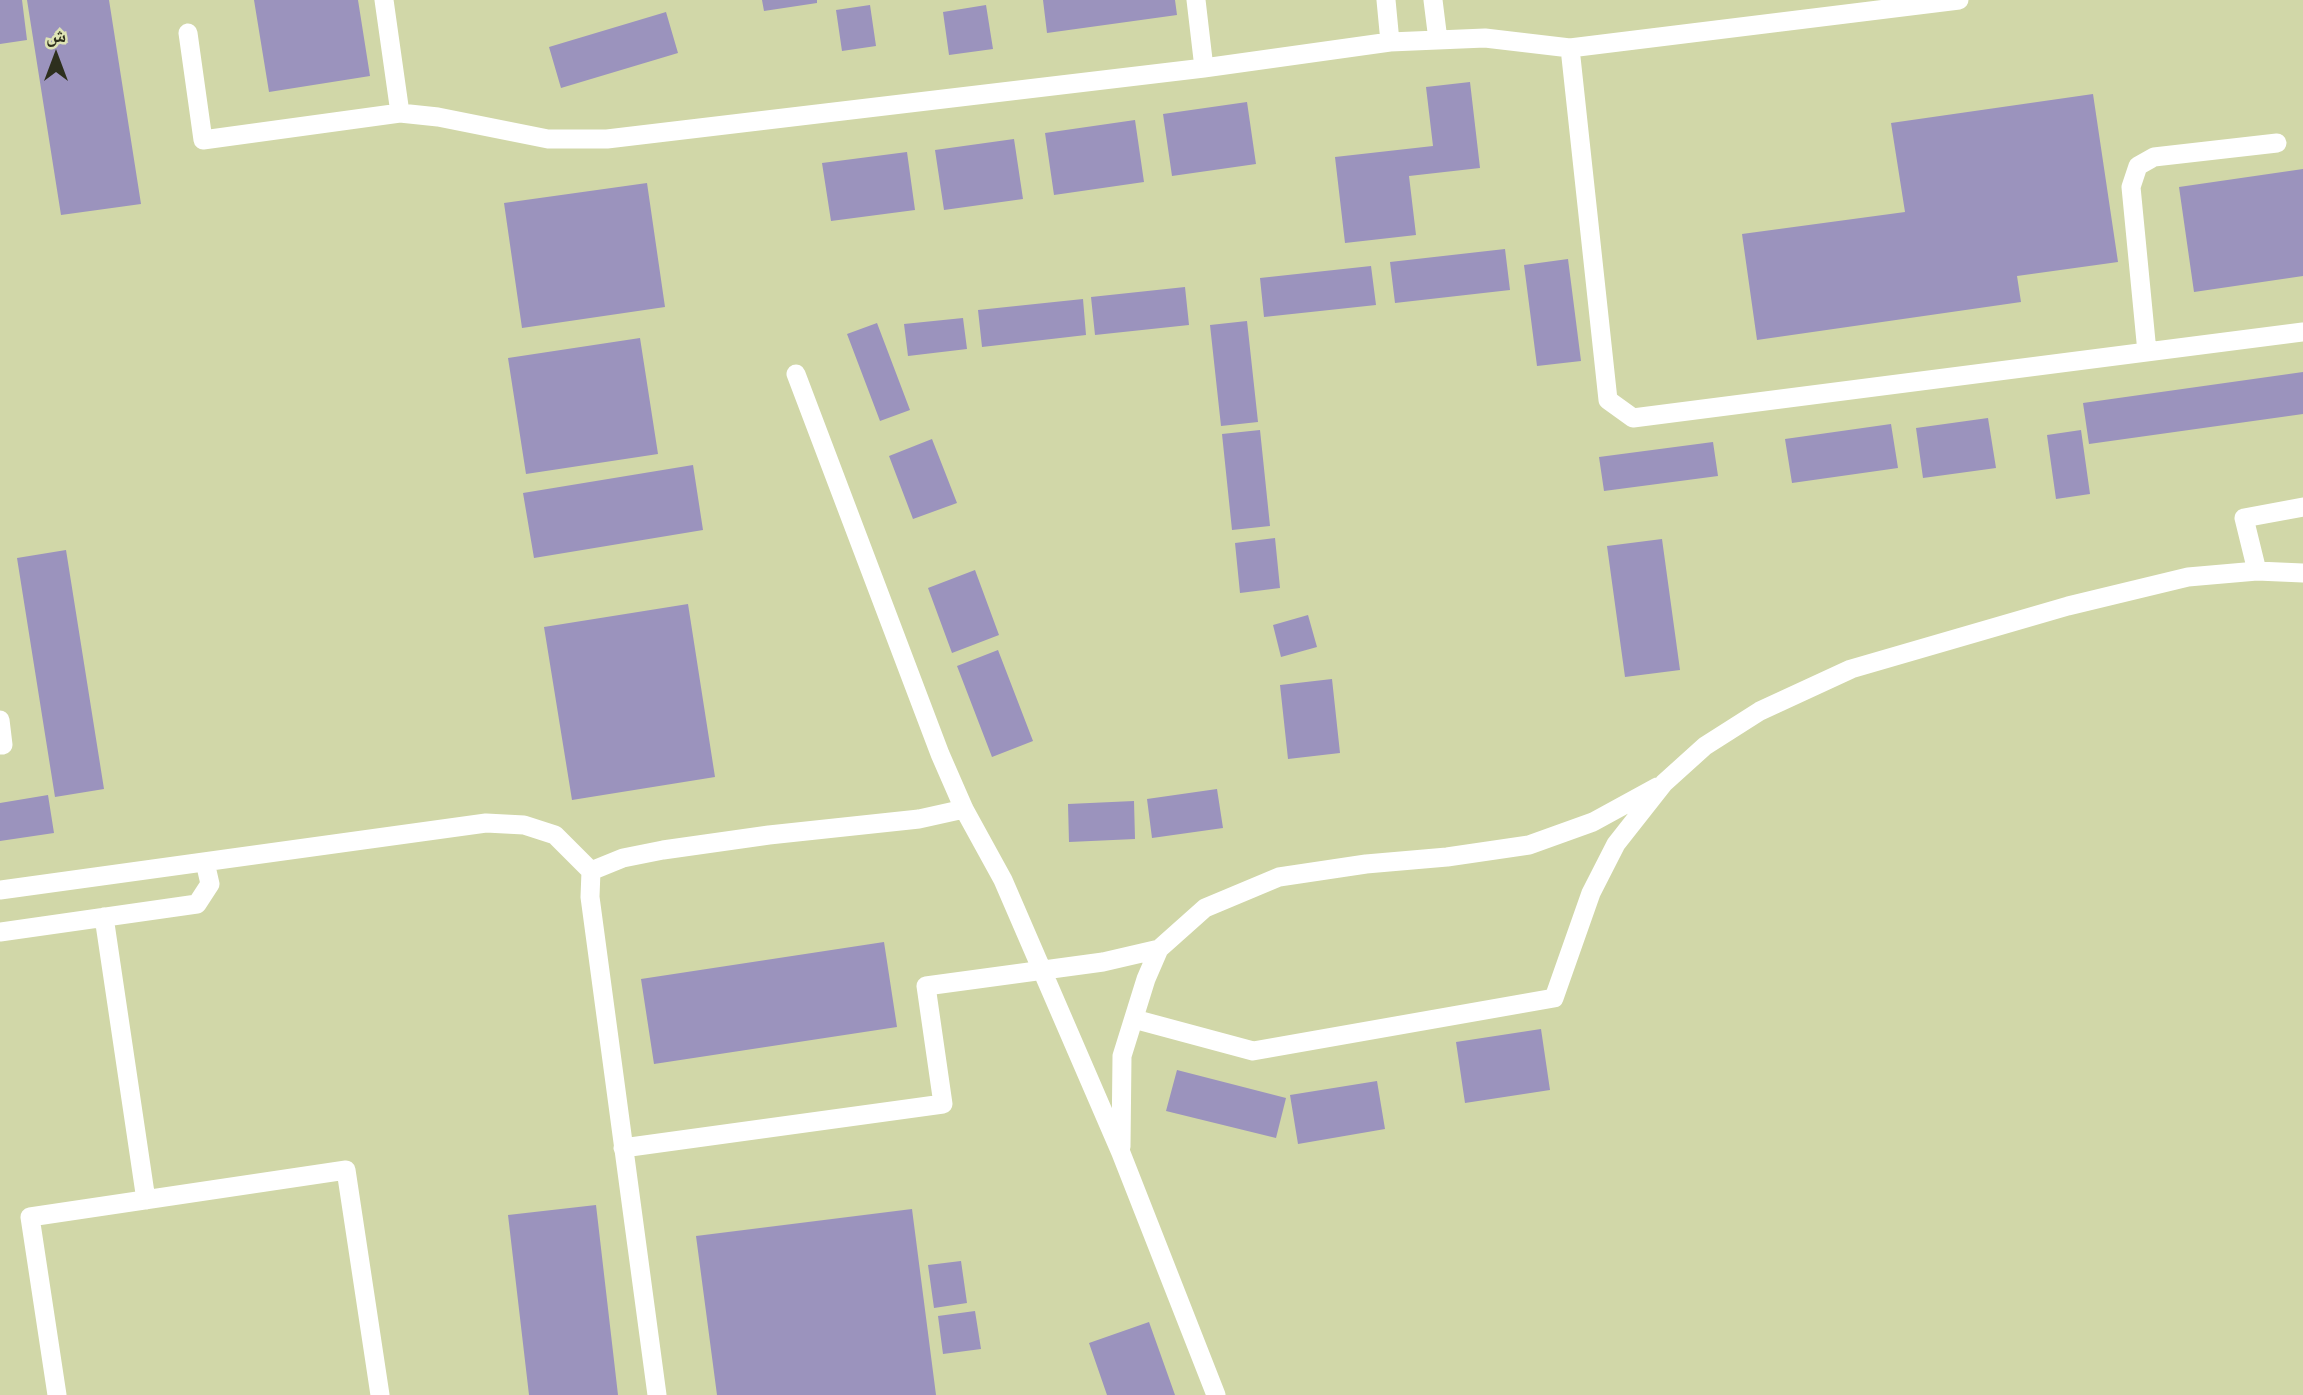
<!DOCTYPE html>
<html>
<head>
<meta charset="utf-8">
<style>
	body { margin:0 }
	#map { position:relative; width:2303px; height:1395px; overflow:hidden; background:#d1d7a8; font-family:"Asap Condensed","Noto Naskh Arabic",sans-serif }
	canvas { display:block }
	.north { position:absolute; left:21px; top:21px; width:70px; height:70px; -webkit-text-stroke:5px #dee4b5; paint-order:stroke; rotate:0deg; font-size:19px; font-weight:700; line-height:28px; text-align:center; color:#2d2f1d }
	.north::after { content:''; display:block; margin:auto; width:24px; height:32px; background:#2d2f1d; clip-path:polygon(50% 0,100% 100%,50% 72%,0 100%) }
</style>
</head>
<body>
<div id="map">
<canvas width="2303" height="1395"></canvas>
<div class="north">ش</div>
</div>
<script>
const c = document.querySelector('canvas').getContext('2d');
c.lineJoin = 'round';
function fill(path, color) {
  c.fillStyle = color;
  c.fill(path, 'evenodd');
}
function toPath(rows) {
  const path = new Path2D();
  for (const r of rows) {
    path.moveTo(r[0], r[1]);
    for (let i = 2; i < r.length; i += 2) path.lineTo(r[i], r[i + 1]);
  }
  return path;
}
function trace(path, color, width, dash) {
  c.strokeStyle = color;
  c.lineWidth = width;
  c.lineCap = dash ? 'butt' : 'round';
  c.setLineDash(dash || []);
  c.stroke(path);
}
const building = toPath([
	[0,0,22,0,27,40,0,44],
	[27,0,109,0,141,204,61,215],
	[254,0,358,0,370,76,269,92],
	[762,0,817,0,817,3,764,11],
	[1043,0,1175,0,1177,15,1047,33],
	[870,5,876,46,842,51,836,10],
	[986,5,993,49,949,55,943,12],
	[666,12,678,53,561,88,549,47],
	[1470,82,1480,168,1409,176,1416,235,1345,243,1335,157,1433,146,1426,87],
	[2093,94,2118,262,2017,276,2021,302,1757,340,1742,234,1905,212,1891,123],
	[1247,102,1256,164,1172,176,1163,114],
	[1135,120,1144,182,1054,195,1045,133],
	[1014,139,1023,199,944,210,935,150],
	[907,152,915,210,831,221,822,163],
	[2303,169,2303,276,2194,292,2179,187],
	[647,183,665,307,522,328,504,203],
	[1505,249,1510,290,1395,303,1390,262],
	[1568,259,1581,361,1537,366,1524,265],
	[1371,266,1376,305,1264,317,1260,278],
	[1185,287,1189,325,1095,335,1091,297],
	[1083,299,1086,335,982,347,978,310],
	[963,318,967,349,908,356,904,324],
	[1247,321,1258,422,1221,426,1210,325],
	[877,323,910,410,880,421,847,334],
	[640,338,658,454,526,474,508,358],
	[2303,372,2303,414,2089,444,2083,403],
	[1988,418,1996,468,1923,478,1916,428],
	[1891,424,1898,468,1792,483,1785,439],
	[1260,430,1270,526,1232,530,1222,434],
	[2081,430,2090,494,2056,499,2047,435],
	[932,439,957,503,913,519,889,456],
	[1713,442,1718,476,1604,491,1599,457],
	[693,465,703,530,534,558,523,493],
	[1275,538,1280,588,1240,593,1235,543],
	[1662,539,1680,670,1625,677,1607,546],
	[66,550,104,789,55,797,17,558],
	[975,570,999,635,952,653,928,588],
	[688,604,715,777,572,800,544,627],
	[1308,615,1317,647,1281,657,1273,625],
	[998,650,1033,741,992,757,957,666],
	[1332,679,1340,753,1288,759,1280,685],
	[1217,789,1223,828,1152,838,1147,799],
	[48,795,54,833,0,841,0,803],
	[1134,801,1135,839,1069,842,1068,804],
	[884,942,897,1027,654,1064,641,979],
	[1541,1029,1550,1090,1465,1103,1456,1042],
	[1177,1070,1286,1098,1276,1138,1166,1111],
	[1377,1081,1385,1129,1298,1144,1290,1095],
	[596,1205,618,1395,529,1395,508,1215],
	[912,1209,936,1395,717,1395,696,1236],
	[961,1261,967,1303,934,1308,928,1265],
	[975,1311,981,1349,943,1354,938,1316],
	[1149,1322,1175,1395,1107,1395,1089,1343]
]);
const service = toPath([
	[384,0,400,113],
	[1196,0,1204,68],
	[1386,0,1390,42],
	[1433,0,1438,40],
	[188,33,203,140,400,113,438,117,548,139,607,139,1204,68,1390,42,1485,38,1570,48,1959,0],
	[1570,48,1608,400,1633,418,2303,332],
	[2147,352,2131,187,2138,166,2154,157,2277,143],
	[796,374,940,754,964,809,1003,880,1121,1153,1216,1395],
	[2257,571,2244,518,2303,507],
	[0,720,3,745,0,745],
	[591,871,623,858,663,850,769,835,919,819,964,809],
	[0,890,486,823,524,825,555,835,591,871,590,897,657,1395],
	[104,917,146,1200],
	[0,932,197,904,210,884,205,862],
	[1134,1019,1253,1051,1554,998,1591,893,1616,844,1664,783,1705,746,1760,711,1851,669,2068,606,2188,577,2257,571,2303,573],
	[1121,1147,1122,1056,1146,979,1159,949,1205,908,1279,877,1366,864,1447,857,1529,845,1593,822,1657,787],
	[623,1148,943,1104,926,986,1103,962,1159,949],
	[57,1395,30,1217,346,1170,380,1395]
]);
fill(building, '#9b93bd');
trace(service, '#fff', 19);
</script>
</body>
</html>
